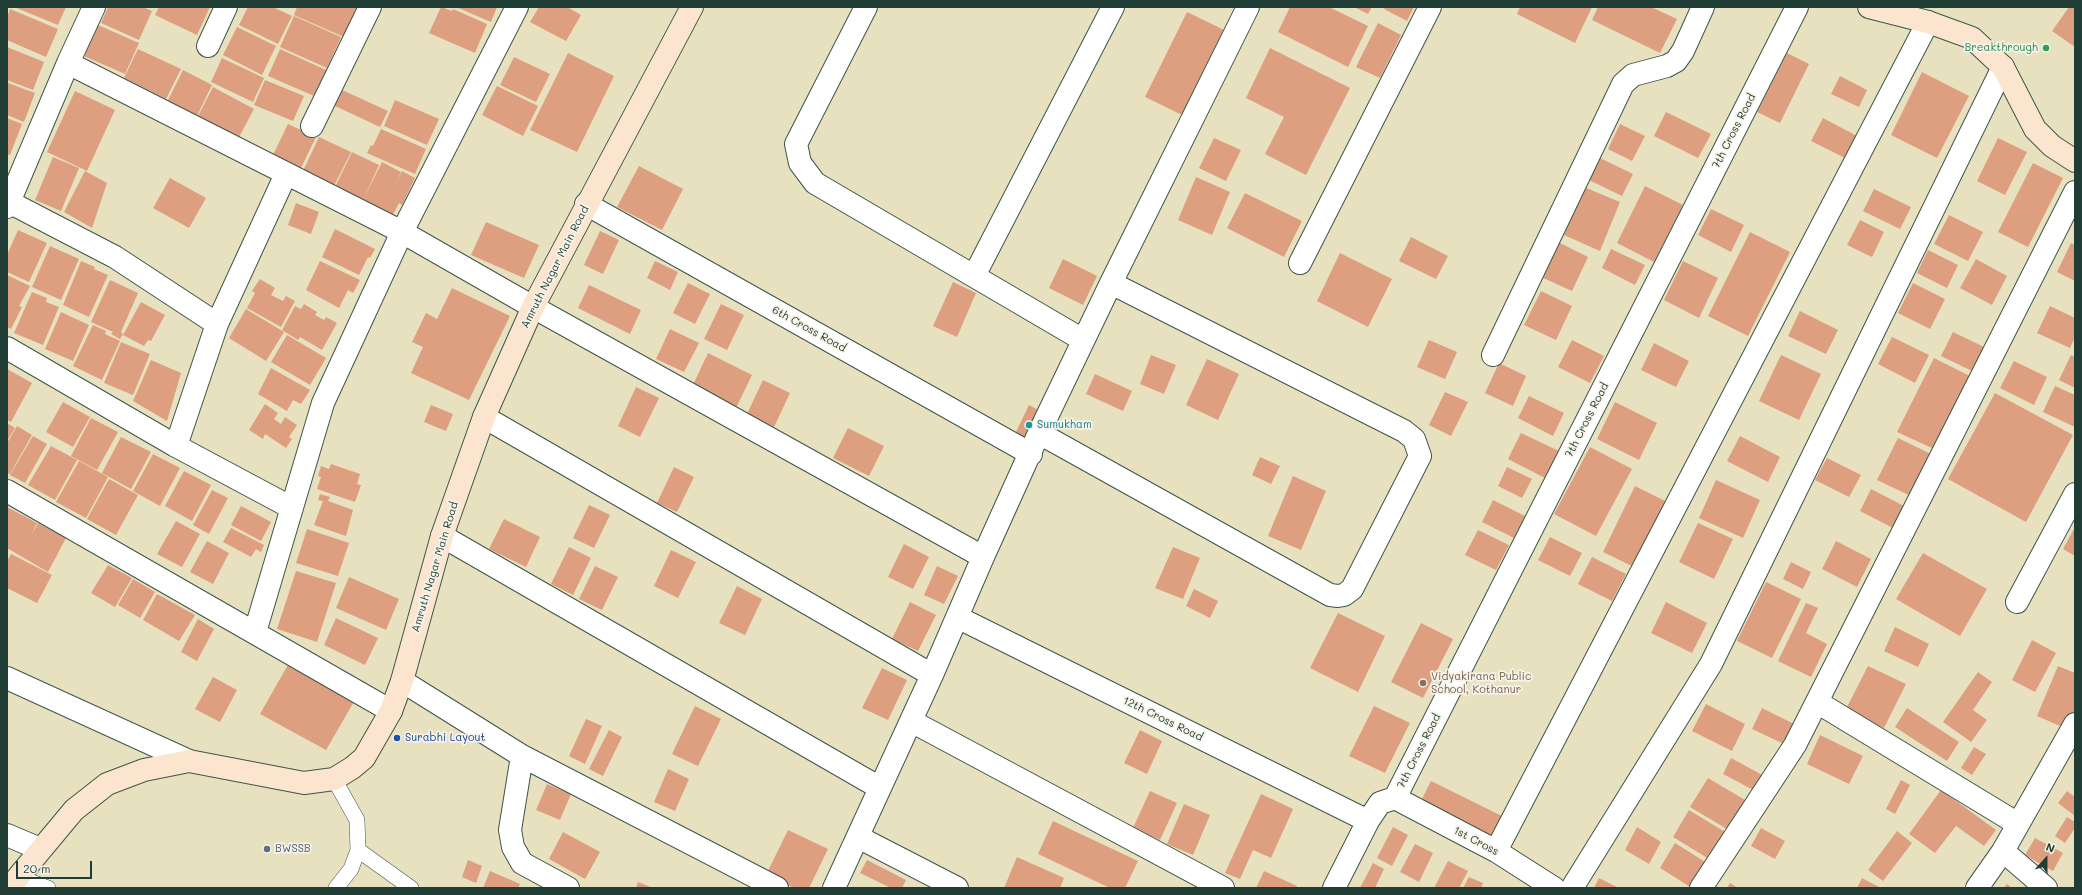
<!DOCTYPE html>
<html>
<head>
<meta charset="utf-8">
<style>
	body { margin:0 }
	#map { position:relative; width:2082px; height:895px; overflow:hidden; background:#e8e1bf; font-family:Mali,sans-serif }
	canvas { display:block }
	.frame { position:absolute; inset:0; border:8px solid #1f3d34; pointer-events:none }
	.north { position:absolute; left:2026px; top:839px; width:40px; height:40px; -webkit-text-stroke:3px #f7f3e8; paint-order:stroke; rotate:21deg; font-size:11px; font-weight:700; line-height:16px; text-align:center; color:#1f3d34 }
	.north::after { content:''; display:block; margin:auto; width:14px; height:18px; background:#1f3d34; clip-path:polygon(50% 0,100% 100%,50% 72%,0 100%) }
	.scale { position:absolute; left:16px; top:861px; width:76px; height:18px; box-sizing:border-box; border:2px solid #1f3d34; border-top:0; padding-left:5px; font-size:12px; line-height:14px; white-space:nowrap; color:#1f3d34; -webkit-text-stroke:3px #f7f3e8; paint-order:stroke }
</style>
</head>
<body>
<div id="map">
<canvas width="2082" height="895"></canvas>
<div class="frame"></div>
<div class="north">N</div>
<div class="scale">20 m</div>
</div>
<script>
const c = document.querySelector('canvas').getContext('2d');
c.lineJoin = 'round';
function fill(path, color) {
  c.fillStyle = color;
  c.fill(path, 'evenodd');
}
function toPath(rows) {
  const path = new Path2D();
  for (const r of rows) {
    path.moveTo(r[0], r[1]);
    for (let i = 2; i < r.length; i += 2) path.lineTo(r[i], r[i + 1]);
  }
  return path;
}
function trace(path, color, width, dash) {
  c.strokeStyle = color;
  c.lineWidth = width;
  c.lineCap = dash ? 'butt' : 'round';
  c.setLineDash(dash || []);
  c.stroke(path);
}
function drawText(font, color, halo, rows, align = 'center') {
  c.font = font + ' Mali,sans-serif';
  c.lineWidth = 3.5;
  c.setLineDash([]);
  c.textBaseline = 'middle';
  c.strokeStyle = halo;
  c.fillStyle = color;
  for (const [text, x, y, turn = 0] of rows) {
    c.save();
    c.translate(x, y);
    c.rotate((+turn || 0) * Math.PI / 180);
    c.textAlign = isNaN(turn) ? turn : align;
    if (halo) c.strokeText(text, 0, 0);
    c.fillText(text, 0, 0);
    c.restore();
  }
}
const building = toPath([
	[14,7,66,7,58,25],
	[108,7,143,7,152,11,139,40,101,23],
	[159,7,210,7,197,35,155,15],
	[248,7,273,7,292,16,278,44,239,25],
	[297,7,357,7,344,37,294,15],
	[441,7,452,11,453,9,487,24,475,53,429,33],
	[456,7,497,7,491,22],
	[539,7,567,7,581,15,566,41,530,22],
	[1290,7,1329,7,1368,26,1348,67,1278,32],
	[1354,7,1372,7,1368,14],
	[1385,7,1414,7,1407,21,1384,9],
	[1520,7,1592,7,1575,43,1517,14],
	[1598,7,1651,7,1677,19,1660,53,1592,20],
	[2069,7,2075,7,2075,47,2052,31],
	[10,9,58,29,46,57,7,40,7,18],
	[1187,12,1224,30,1182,115,1145,97],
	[294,16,341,37,327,68,280,47],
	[1378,23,1401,35,1380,78,1356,67],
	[98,25,139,43,125,74,84,56],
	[237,27,276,46,262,75,223,55],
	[7,47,44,62,33,90,7,80],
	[1270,48,1350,88,1306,175,1265,154,1284,117,1246,98],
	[138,49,181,69,166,99,124,78],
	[280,49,326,70,314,96,268,76],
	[568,53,614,76,577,152,530,130],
	[1787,53,1809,64,1780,123,1757,112],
	[514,57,550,74,536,102,500,85],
	[222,58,264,78,253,102,211,82],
	[183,70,212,85,197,116,167,102],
	[1922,72,1969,96,1937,158,1891,135],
	[1840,76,1867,90,1859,107,1831,94],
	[265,80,304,96,293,121,254,105],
	[8,83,35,93,24,122,7,115],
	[497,86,538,106,523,136,482,115],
	[213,87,254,109,239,137,198,116],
	[340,89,388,111,380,127,333,105],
	[75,91,115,110,87,171,47,152],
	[395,100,439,119,427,145,384,126],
	[1666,112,1711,134,1698,158,1654,136],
	[7,118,22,124,10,155,7,154],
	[1823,118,1859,137,1847,159,1811,141],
	[288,124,301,130,302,128,317,135,301,168,273,155],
	[1620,124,1645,136,1632,161,1608,149],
	[381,129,426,149,415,174,367,153,371,145,373,146],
	[319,137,351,152,334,186,303,171],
	[1214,138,1241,150,1226,181,1199,168],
	[1998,138,2027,152,2005,195,1977,181],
	[352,152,379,165,363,200,335,187],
	[53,157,79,168,61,211,35,200],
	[1600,158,1633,174,1622,196,1589,180],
	[382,162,401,172,394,187,402,171,415,178,402,205,399,203,393,215,363,200],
	[2033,163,2063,178,2028,247,1998,232],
	[639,166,683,189,662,230,617,207],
	[85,171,107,183,92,228,64,212],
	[1196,177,1230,192,1212,235,1178,220],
	[170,178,206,198,189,228,153,208],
	[1645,186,1683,205,1654,262,1617,243],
	[1584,187,1620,202,1600,251,1564,235],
	[1874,189,1911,207,1900,229,1863,211],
	[1245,193,1302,221,1284,257,1227,228],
	[296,203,319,212,311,234,288,225],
	[1711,209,1744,225,1731,252,1698,235],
	[1949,215,1983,232,1968,261,1934,244],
	[1860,220,1884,232,1872,257,1847,245],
	[486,222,539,245,524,278,471,255],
	[335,229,375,249,370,258,368,257,359,275,322,257],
	[18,230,47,243,29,282,7,272,7,255],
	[600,231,619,240,603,274,584,265],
	[1750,232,1790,252,1748,336,1708,316],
	[1411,237,1448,256,1436,279,1399,261],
	[1556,241,1588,257,1572,291,1539,276],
	[2071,243,2075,245,2075,281,2057,272],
	[50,246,79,259,61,300,32,287],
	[1611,249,1645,265,1635,285,1602,268],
	[1928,250,1958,265,1947,288,1917,273],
	[1340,253,1392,279,1368,327,1317,301],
	[1063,259,1097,276,1083,305,1049,288],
	[1976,259,2007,276,1992,305,1960,288],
	[81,261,95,267,94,269,108,275,89,317,63,305],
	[320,261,360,280,353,293,348,290,339,308,306,290],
	[655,261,678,272,670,290,647,278],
	[1683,261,1718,278,1699,318,1664,300],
	[7,275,30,286,19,306,22,307,11,329,7,327],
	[260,279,275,288,271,295,283,301,286,296,295,301,281,327,247,308,255,293,252,291],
	[110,280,138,293,121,332,123,334,120,339,111,334,113,332,91,322],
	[953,282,976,293,957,337,933,326],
	[688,283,710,294,695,324,673,313],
	[1913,283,1945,299,1930,329,1898,313],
	[589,285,641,310,630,334,578,308],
	[452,288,510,316,469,400,411,373,423,347,412,342,426,313,437,319],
	[1541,291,1572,306,1556,340,1524,325],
	[32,292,47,298,46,302,59,307,43,345,14,333],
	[141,302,165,315,151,341,148,340,144,346,123,335],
	[304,304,317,312,315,315,324,320,326,317,337,323,322,350,300,337,298,340,282,330,295,306,301,309],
	[721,304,744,315,727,350,704,339],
	[2050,306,2075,318,2075,337,2070,348,2037,333],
	[246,309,284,332,266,361,229,338],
	[1800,311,1838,330,1826,354,1788,336],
	[61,312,89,325,73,361,45,349],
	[93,325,106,331,105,334,120,341,102,380,73,366],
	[670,329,699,343,684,372,656,359],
	[1953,332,1984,347,1972,371,1941,356],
	[287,335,326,358,310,385,271,362],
	[1892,337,1929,355,1915,383,1878,364],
	[1429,340,1457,352,1445,379,1417,367],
	[1572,340,1604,356,1590,383,1558,367],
	[121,342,150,354,133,395,104,383],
	[1654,343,1689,361,1676,387,1641,370],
	[708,353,752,375,735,410,691,389],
	[1151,355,1176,365,1164,394,1140,384],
	[1781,355,1821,374,1799,420,1759,401],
	[2071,355,2075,357,2075,388,2059,380],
	[1934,358,1970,376,1934,449,1897,432],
	[1207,359,1239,374,1218,420,1186,405],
	[151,360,181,373,167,421,133,401],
	[2014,361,2047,377,2034,405,2000,388],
	[1499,363,1526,376,1513,406,1485,393],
	[271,368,310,390,301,404,293,400,287,411,258,394],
	[7,369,32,383,11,422,7,420],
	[1095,374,1132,391,1123,411,1086,394],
	[763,380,790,393,774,427,747,414],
	[2055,386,2075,395,2075,427,2043,412],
	[636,387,659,398,640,437,618,426],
	[1445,392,1468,402,1451,436,1429,425],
	[1995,393,2073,435,2026,522,1948,479],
	[1529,396,1564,413,1553,436,1518,418],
	[63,402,90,417,73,447,46,432],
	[1615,402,1657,423,1639,460,1597,439],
	[265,404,278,413,274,419,281,424,285,417,297,425,289,437,292,439,286,448,265,434,263,439,249,430],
	[431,405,453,414,446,431,424,422],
	[1029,405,1044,413,1029,446,1013,438],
	[91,418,118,432,97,470,71,456],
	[7,423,15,428,7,441],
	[17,426,32,435,10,474,7,473,7,443],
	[848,428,884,446,869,476,833,458],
	[1521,433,1559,451,1545,478,1508,459],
	[33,436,47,444,25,483,10,475],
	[1740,436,1780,457,1768,482,1727,461],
	[121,437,151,452,131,489,102,473],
	[1898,438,1935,456,1915,498,1877,480],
	[51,446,77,460,55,500,28,485],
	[1590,447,1632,469,1596,536,1554,514],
	[153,454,180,468,160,506,133,491],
	[1260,457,1280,466,1271,484,1252,475],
	[1827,458,1861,475,1849,497,1815,480],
	[79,461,108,477,86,518,56,502],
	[331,464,360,474,357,484,361,485,355,502,317,489,321,477,318,476,321,466,329,469],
	[674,467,694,477,677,512,657,503],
	[1507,467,1532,479,1522,498,1498,486],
	[184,471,211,485,192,521,165,506],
	[1293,476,1326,491,1301,550,1268,536],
	[109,479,138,495,116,535,87,519],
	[1716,480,1760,500,1743,538,1699,518],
	[1635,486,1673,505,1640,570,1603,552],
	[1871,489,1904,506,1893,528,1860,511],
	[212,490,228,498,209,534,193,525],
	[320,494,330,497,328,501,353,510,346,536,314,525,323,501,318,500],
	[1493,500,1525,516,1514,538,1482,522],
	[589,505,610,515,594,548,573,538],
	[241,506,271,522,261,541,231,525],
	[7,507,37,523,31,536,38,523,66,538,48,572,7,548],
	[504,519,540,537,526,567,489,549],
	[176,521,200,534,182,567,157,554],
	[1698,523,1733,539,1714,579,1679,562],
	[2075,527,2075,556,2063,549],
	[231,528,264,545,261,552,256,549,251,557,223,542],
	[307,529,349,543,338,576,296,563],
	[1478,530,1509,545,1496,570,1465,555],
	[1550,537,1582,553,1570,576,1538,560],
	[207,541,229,553,213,584,190,572],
	[1836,541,1871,559,1857,587,1822,569],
	[904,544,929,557,913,589,888,577],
	[569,547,591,558,573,595,551,584],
	[1173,547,1200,558,1183,599,1155,588],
	[671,550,696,562,678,598,654,586],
	[1923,553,1987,589,1960,636,1896,599],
	[11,554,52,575,37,603,7,588,7,561],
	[1592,557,1626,574,1612,601,1578,584],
	[1791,562,1811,572,1803,589,1783,579],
	[108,565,132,578,115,607,91,593],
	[595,566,618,577,602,610,579,599],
	[937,566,958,576,944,604,924,595],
	[296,571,336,583,317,642,277,629],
	[349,577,399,599,386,630,336,608],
	[133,579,155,592,140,618,118,605],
	[1766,582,1801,599,1772,658,1737,641],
	[737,586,762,599,745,635,719,623],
	[1194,589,1218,601,1210,618,1186,606],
	[157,594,195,615,179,641,143,620],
	[910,602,936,615,918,651,892,639],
	[1666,602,1707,623,1692,653,1651,633],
	[1806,603,1818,608,1806,633,1827,644,1811,677,1778,661],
	[1338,613,1385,636,1358,692,1310,668],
	[336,618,378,638,365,665,324,645],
	[198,619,214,629,197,661,181,652],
	[1421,623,1453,639,1423,698,1391,682],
	[1895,627,1929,644,1918,667,1884,651],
	[2032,640,2056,653,2035,692,2012,680],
	[289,663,355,700,326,750,260,714],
	[1868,666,1906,684,1884,728,1846,709],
	[2058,666,2075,673,2075,711,2067,729,2037,716],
	[882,668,907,680,888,720,862,708],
	[1978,672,1992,682,1973,710,1987,720,1971,742,1943,722],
	[213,677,237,690,220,722,195,709],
	[1706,704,1745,724,1732,751,1692,731],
	[695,706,721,719,698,766,672,754],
	[1374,706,1410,723,1385,773,1349,756],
	[1762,708,1794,724,1784,744,1752,729],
	[1907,708,1959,742,1947,761,1895,727],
	[586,719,602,726,585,764,569,756],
	[609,730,622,737,603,776,589,769],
	[1140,730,1162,741,1147,774,1124,763],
	[1820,735,1863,756,1849,784,1807,764],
	[1974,747,1986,754,1972,775,1961,768],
	[1731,758,1766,777,1757,792,1723,774],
	[668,769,689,779,675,811,654,802],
	[1708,778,1745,800,1727,829,1690,807],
	[1901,780,1910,785,1895,814,1886,809],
	[1431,781,1506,818,1496,838,1421,801],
	[547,784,571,794,560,820,536,810],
	[1941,790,1996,830,1984,846,1956,826,1935,853,1909,834],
	[1150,791,1177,803,1160,840,1133,828],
	[2067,791,2075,797,2075,816,2058,803],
	[1261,794,1293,809,1271,858,1253,850,1240,879,1225,873],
	[1184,804,1210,815,1193,855,1167,844],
	[1689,810,1725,832,1709,859,1673,837],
	[2067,817,2075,822,2075,828,2065,843,2055,836],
	[1053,821,1138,861,1125,888,1110,888,1038,854],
	[1393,827,1408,835,1392,866,1377,858],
	[1637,827,1661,842,1649,864,1625,850],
	[1761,828,1785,841,1775,859,1751,846],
	[788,830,828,849,809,888,794,888,766,875],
	[1897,831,1912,843,1883,881,1868,870],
	[563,832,600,852,585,879,549,859],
	[2035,838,2063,853,2053,871,2025,855],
	[1675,843,1710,865,1692,888,1660,868],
	[1415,844,1433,853,1419,882,1400,872],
	[1017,857,1064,878,1060,888,1004,888],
	[468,860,482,866,476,883,462,877],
	[867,860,906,880,902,888,891,888,860,873],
	[1448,861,1468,871,1459,888,1434,888],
	[1373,863,1384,869,1375,888,1360,888],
	[490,871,520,884,518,888,483,888],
	[1264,871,1297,886,1296,888,1256,888],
	[1469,877,1483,883,1481,888,1463,888],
	[1599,878,1619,888,1594,888],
	[1862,878,1879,887,1878,888,1857,888],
	[638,882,653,888,636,888],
	[1730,883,1738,888,1727,888],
	[2007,884,2012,888,2004,888]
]);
const service = toPath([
	[334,779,357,820,358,850,351,869,336,888],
	[358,850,411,888],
	[18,877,48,888]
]);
const minor = toPath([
	[94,7,68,63,402,232,533,307,983,557],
	[866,7,796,144,800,163,815,183,1083,340],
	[208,46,226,7],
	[312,126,370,7],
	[9,202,115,257,217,324],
	[586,204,1031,454],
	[7,207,68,63],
	[1300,263,1430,7],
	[974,276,1113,7],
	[7,348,176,446,292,508],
	[1493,355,1623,84,1633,75,1667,66,1676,61,1683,51,1703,7],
	[484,417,932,675],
	[1039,433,1330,595,1338,596,1344,595,1352,589,1420,456,1414,439,1404,431,1111,283],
	[176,446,217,324,286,174],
	[7,491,391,711],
	[442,536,880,788],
	[2017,602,2075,494],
	[957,617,1368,821],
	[255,632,323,403,402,232,517,7],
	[402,681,522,756,777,888],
	[1817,702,2018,824],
	[911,721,1223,888],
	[522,756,510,830,513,847,522,863,568,888],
	[1395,798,1496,851,1554,888],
	[7,835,40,849],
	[858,837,957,888],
	[1496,851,1928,22],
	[2003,851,2046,888],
	[834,888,932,675,983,557,1039,433,1111,283,1248,7],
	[1334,888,1368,821,1380,803,1395,798,1797,7],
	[1572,888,1711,664,2003,67],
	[1701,888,1795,745,2075,192],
	[1977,888,2003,851,2075,724]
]);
const tertiary = toPath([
	[7,678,189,761]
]);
const secondary = toPath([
	[1869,7,1928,22,1972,38,2003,67,2035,129,2052,146,2075,161],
	[9,888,74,810,107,784,144,770,189,761,304,783,334,779,352,768,364,758,391,711,402,681,442,536,484,417,533,307,692,7]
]);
const markers = [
	[2046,48,4,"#2e9e5b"],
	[1029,425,4,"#0f9aa8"],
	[1423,683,4,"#8d6e63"],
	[397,738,4,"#1a4fb4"],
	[267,849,4,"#5c6f8a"]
];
const leisureNames = [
	["Breakthrough",2038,48]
];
const streetNames = [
	["7th Cross Road",1734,131,-63],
	["Amruth Nagar Main Road",555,267,-63],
	["6th Cross Road",809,329,29],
	["7th Cross Road",1587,420,-63],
	["Amruth Nagar Main Road",435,567,-73],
	["12th Cross Road",1163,719,26],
	["7th Cross Road",1419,751,-63],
	["1st Cross",1476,841,28]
];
const cultureNames = [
	["Sumukham",1037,425]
];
const educationNames = [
	["Vidyakirana Public",1431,677],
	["School, Kothanur",1431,690]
];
const transitNames = [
	["Surabhi Layout",405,738]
];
const serviceNames = [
	["BWSSB",275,849]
];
fill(building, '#dd9f80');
trace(service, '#3d5649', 16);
trace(minor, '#3d5649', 24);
trace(tertiary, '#3d5649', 24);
trace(secondary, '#3d5649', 24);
trace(service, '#fff', 15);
trace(minor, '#fff', 22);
trace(tertiary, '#fff', 22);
trace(secondary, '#fce5cf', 22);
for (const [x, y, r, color] of markers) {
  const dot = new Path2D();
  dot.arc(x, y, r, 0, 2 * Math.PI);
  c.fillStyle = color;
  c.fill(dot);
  trace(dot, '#f7f3e8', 1.5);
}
drawText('11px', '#27864d', '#f7f3e8', leisureNames, 'right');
drawText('11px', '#1f3d34', '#f7f3e8', streetNames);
drawText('11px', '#0d838f', '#f7f3e8', cultureNames, 'left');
drawText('11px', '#785e54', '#f7f3e8', educationNames, 'left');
drawText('11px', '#164399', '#f7f3e8', transitNames, 'left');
drawText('11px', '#4e5e75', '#f7f3e8', serviceNames, 'left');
</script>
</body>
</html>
